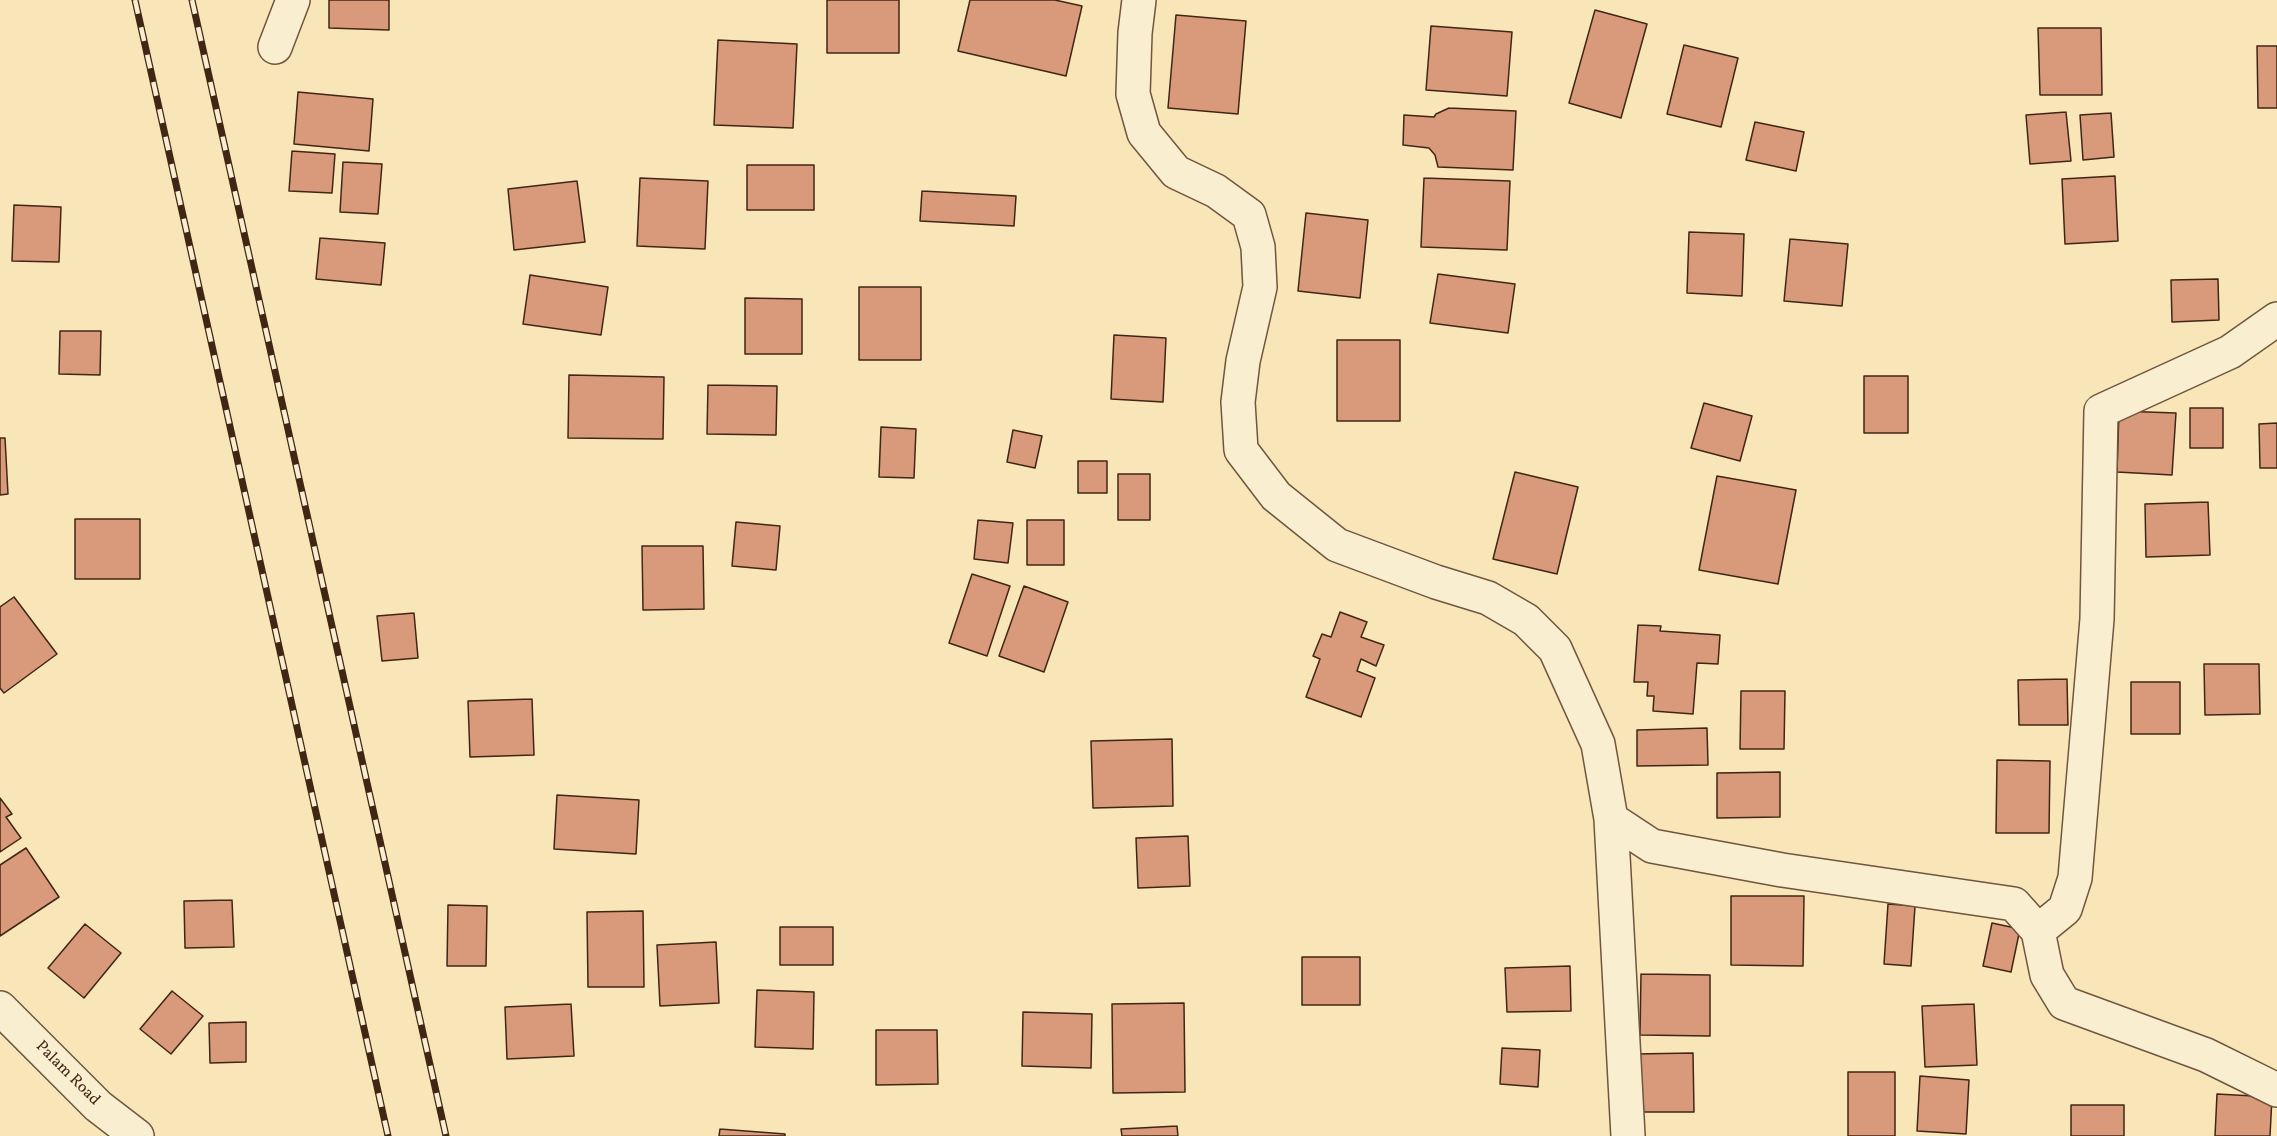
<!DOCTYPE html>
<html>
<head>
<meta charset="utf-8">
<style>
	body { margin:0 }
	canvas { display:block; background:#f8e5b8 }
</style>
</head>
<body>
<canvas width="2277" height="1136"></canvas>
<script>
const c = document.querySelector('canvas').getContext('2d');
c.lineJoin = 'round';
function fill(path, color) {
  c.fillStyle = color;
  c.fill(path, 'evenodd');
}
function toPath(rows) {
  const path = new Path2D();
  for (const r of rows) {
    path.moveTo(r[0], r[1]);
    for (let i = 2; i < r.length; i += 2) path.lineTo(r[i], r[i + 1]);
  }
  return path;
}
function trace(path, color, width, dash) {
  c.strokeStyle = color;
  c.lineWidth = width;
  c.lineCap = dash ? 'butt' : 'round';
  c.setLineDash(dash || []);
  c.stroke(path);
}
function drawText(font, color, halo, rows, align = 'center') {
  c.font = font + ' Vollkorn,serif';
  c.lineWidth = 4.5;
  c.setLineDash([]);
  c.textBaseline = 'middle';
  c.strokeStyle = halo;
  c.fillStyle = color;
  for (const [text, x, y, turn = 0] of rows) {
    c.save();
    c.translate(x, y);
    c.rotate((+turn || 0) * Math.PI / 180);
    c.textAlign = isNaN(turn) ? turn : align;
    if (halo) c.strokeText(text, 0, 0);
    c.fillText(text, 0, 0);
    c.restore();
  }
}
const building = toPath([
	[329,0,389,0,389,30,329,28,329,0],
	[827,0,899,0,899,53,827,53,827,0],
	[970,0,1055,0,1082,6,1066,76,958,51,970,0],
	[1595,10,1647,24,1621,118,1569,103,1595,10],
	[1176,15,1246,21,1238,114,1168,108,1176,15],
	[1431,26,1512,32,1507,96,1426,90,1431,26],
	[2038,28,2101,28,2102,95,2040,95,2038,28],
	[718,40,797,44,793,128,714,125,718,40],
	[1684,45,1738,58,1721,127,1667,114,1684,45],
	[2257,46,2277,46,2277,108,2258,108,2257,46],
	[298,92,373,99,369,151,294,144,298,92],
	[1449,108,1516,111,1513,170,1438,167,1435,155,1429,148,1403,145,1404,115,1434,117,1436,114,1449,108],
	[2066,112,2071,161,2030,164,2026,115,2066,112],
	[2111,113,2114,157,2083,160,2080,115,2111,113],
	[1755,122,1804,132,1796,171,1746,160,1755,122],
	[292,151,335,154,332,193,289,191,292,151],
	[343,162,382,164,378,214,340,212,343,162],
	[747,165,814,165,814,210,747,210,747,165],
	[2115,176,2118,241,2065,244,2062,179,2115,176],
	[640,178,708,181,705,249,637,246,640,178],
	[1424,178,1510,181,1507,250,1421,247,1424,178],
	[577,181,585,242,514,250,508,189,577,181],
	[922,191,1016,196,1014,226,920,221,922,191],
	[14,205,61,207,59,262,12,261,14,205],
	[1306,213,1368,220,1360,298,1298,291,1306,213],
	[1689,232,1744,234,1742,296,1687,293,1689,232],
	[320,238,385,243,381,285,316,279,320,238],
	[1790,239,1848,244,1842,306,1784,301,1790,239],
	[1438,274,1515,284,1508,333,1430,323,1438,274],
	[530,275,608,287,601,335,523,324,530,275],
	[2218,279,2219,320,2172,322,2171,280,2218,279],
	[859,287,921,287,921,360,859,360,859,287],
	[745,298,802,299,802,354,745,354,745,298],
	[60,331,101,331,100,375,59,374,60,331],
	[1114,335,1166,338,1163,402,1111,399,1114,335],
	[1337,340,1400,340,1400,421,1337,421,1337,340],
	[569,375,664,377,663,439,568,438,569,375],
	[1864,376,1908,376,1908,433,1864,433,1864,376],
	[708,385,777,386,776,435,707,434,708,385],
	[1704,403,1752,416,1740,461,1691,448,1704,403],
	[2190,408,2223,408,2223,448,2190,448,2190,408],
	[2119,411,2176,413,2172,475,2117,472,2119,411],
	[2277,423,2277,468,2260,468,2259,424,2277,423],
	[881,427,916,429,914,478,879,477,881,427],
	[1013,430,1042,436,1035,468,1007,462,1013,430],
	[0,438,5,438,8,494,0,495,0,438],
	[1078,461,1107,461,1107,493,1078,493,1078,461],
	[1515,472,1578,487,1557,574,1493,559,1515,472],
	[1118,474,1150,474,1150,520,1118,520,1118,474],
	[1717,476,1796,490,1778,584,1699,570,1717,476],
	[2208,502,2210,555,2146,557,2145,504,2208,502],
	[75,519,140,519,140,579,75,579,75,519],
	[978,520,1013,523,1008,563,974,559,978,520],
	[1027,520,1064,520,1064,565,1027,565,1027,520],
	[736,522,780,526,776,570,732,566,736,522],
	[642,546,703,546,704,609,643,610,642,546],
	[972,574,1010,586,987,656,949,643,972,574],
	[1024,586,1068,602,1044,672,999,656,1024,586],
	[14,597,57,654,4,693,0,688,0,607,14,597],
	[1340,612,1367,622,1361,637,1384,645,1376,666,1361,659,1357,671,1375,678,1361,717,1306,697,1320,659,1313,656,1322,634,1331,637,1340,612],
	[414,613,418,658,382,661,377,616,414,613],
	[1638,625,1661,626,1660,631,1720,635,1718,664,1697,663,1693,714,1653,711,1654,696,1647,696,1648,682,1634,682,1638,625],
	[2204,664,2259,664,2260,714,2205,715,2204,664],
	[2067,679,2068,725,2019,725,2018,680,2067,679],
	[2131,682,2180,682,2180,734,2131,734,2131,682],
	[1741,691,1785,691,1784,749,1740,749,1741,691],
	[532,699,534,755,470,757,468,701,532,699],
	[1707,728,1708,765,1637,766,1637,730,1707,728],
	[1172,739,1173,806,1093,808,1091,741,1172,739],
	[1997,760,2050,761,2049,833,1996,833,1997,760],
	[1780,772,1780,817,1717,818,1717,773,1780,772],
	[557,795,639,800,636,854,554,849,557,795],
	[0,798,12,814,6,817,21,838,0,852,0,798],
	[1188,836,1190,886,1138,888,1136,838,1188,836],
	[26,848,59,897,0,936,0,865,26,848],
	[1731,896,1804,896,1803,966,1731,965,1731,896],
	[232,900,234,947,185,948,184,901,232,900],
	[1888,904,1915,906,1911,966,1884,964,1888,904],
	[448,905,487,906,486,966,447,966,448,905],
	[643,911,644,987,588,987,587,912,643,911],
	[1992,923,2020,929,2011,972,1983,966,1992,923],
	[85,924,121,953,84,998,48,968,85,924],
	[780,927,833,927,833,965,780,965,780,927],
	[716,942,719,1003,660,1006,657,945,716,942],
	[1302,957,1360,957,1360,1005,1302,1005,1302,957],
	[1570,966,1571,1011,1507,1012,1505,968,1570,966],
	[1641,974,1710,975,1710,1036,1640,1035,1641,974],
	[757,990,814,992,813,1049,755,1047,757,990],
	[172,991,203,1016,171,1054,140,1029,172,991],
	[1184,1003,1185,1092,1113,1093,1112,1004,1184,1003],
	[571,1004,574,1056,507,1059,505,1007,571,1004],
	[1974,1004,1977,1065,1925,1067,1922,1006,1974,1004],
	[1023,1012,1092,1014,1091,1068,1022,1066,1023,1012],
	[246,1022,246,1062,210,1063,209,1023,246,1022],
	[876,1030,937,1030,938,1084,876,1085,876,1030],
	[1502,1048,1540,1050,1538,1087,1500,1084,1502,1048],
	[1693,1053,1694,1112,1636,1112,1635,1054,1693,1053],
	[1848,1072,1895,1072,1895,1136,1848,1136,1848,1072],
	[1920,1076,1969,1080,1966,1134,1917,1131,1920,1076],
	[2217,1094,2272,1097,2270,1136,2215,1136,2217,1094],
	[2071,1105,2124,1105,2124,1136,2071,1136,2071,1105],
	[1177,1126,1178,1136,1122,1136,1121,1129,1177,1126],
	[720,1129,785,1134,785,1136,719,1136,720,1129]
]);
const street = toPath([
	[1139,0,1135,33,1133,94,1144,133,1176,172,1216,191,1249,215,1258,247,1260,287,1243,361,1238,402,1241,450,1276,496,1337,545,1436,582,1488,598,1526,620,1555,649,1598,744,1611,819,1652,846,1782,870,2014,904,2038,931,2047,975,2064,1003,2206,1055,2277,1090],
	[275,47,293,0],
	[1611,819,1628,1136],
	[2038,931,2065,909,2075,878,2097,619,2101,411,2230,352,2277,319],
	[0,1008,98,1106,137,1136]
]);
const rail = toPath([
	[135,0,388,1136],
	[192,0,446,1136]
]);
const streetNames = [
	["Palam Road",67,1074,45]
];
fill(building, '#d89a7a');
trace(building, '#412615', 1.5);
trace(street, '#6f563e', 36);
trace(street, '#faeed1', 33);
trace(rail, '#412615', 7);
trace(rail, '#faeed1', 4.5, [14]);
drawText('16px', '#412615', '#faeed1', streetNames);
</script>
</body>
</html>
